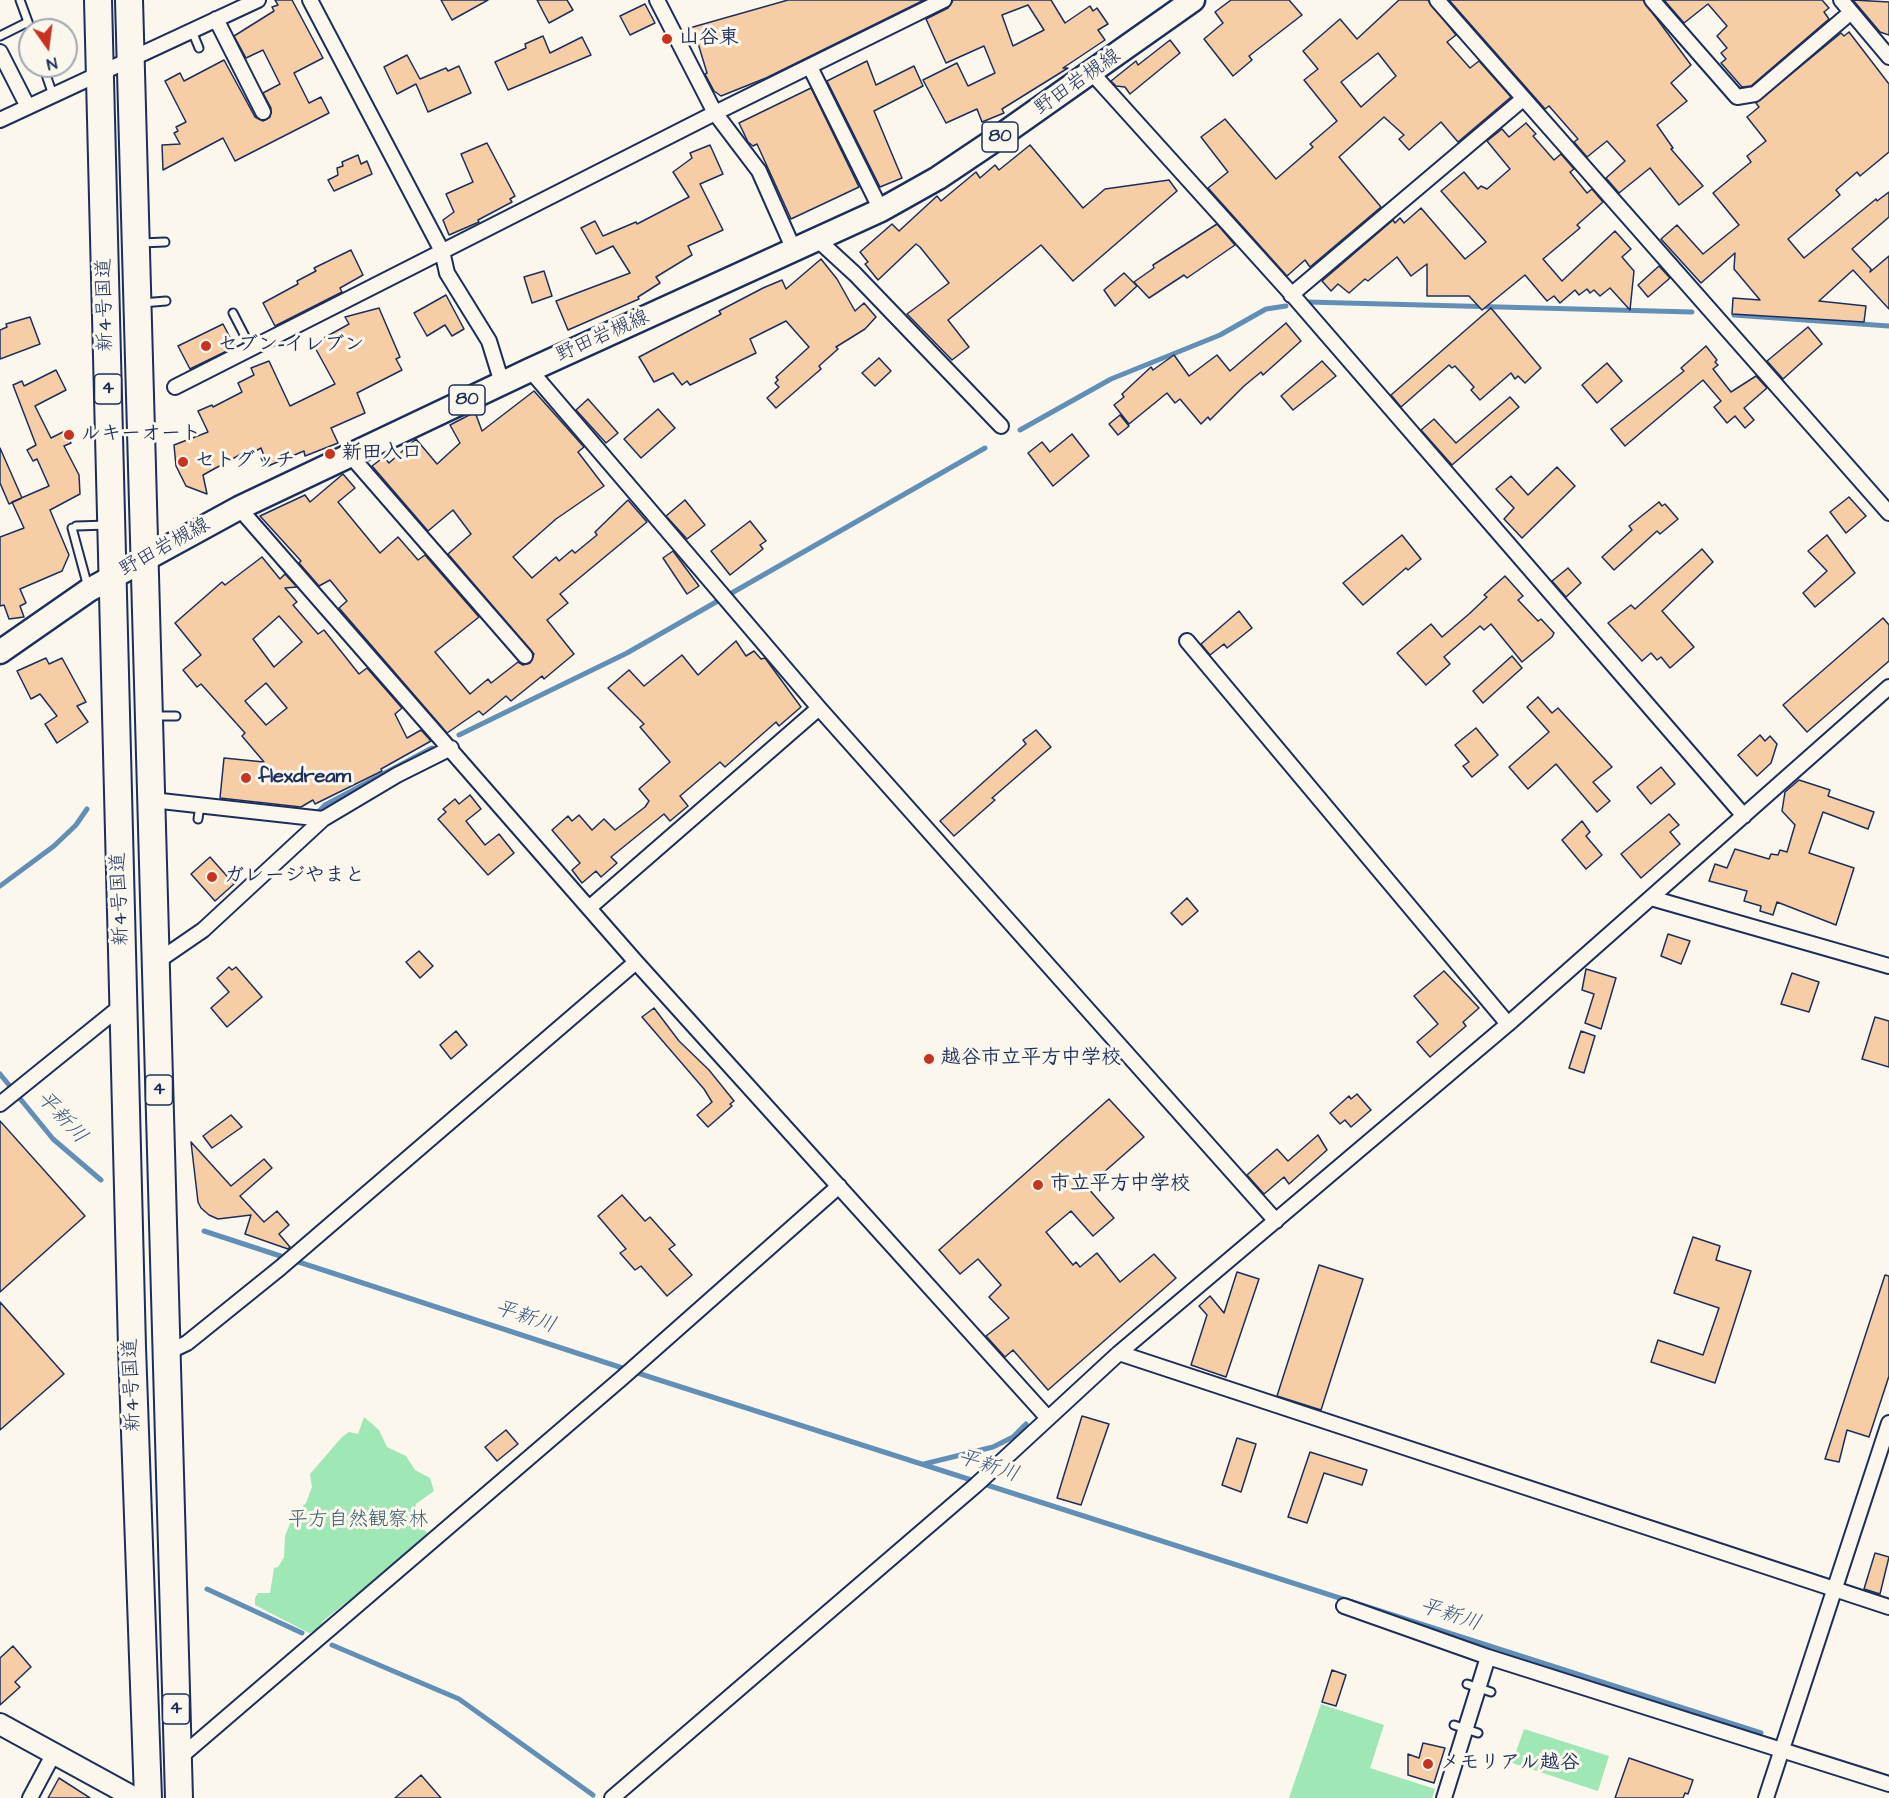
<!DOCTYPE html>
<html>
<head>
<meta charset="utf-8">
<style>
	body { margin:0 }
	#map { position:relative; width:1889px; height:1798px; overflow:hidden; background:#fbf7ec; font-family:"Architects Daughter",sans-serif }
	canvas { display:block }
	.north { position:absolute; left:18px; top:18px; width:60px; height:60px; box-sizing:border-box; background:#fbf7ec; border:2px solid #a1a7b3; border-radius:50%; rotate:166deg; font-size:16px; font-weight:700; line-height:24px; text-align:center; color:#1b2f5e }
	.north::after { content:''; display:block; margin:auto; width:21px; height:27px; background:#c8321e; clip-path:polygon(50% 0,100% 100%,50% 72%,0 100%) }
</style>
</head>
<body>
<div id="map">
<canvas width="1889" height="1798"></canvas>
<div class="north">N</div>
</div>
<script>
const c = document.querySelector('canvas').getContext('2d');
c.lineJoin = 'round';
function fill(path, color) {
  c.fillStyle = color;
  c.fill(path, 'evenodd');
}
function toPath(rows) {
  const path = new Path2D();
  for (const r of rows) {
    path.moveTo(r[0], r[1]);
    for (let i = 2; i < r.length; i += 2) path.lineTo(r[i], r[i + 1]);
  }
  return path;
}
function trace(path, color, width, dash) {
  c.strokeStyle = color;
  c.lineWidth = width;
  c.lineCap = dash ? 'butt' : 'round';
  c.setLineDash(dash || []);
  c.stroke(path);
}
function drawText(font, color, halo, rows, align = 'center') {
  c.font = font + ' "Architects Daughter","Klee One",sans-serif';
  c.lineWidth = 6;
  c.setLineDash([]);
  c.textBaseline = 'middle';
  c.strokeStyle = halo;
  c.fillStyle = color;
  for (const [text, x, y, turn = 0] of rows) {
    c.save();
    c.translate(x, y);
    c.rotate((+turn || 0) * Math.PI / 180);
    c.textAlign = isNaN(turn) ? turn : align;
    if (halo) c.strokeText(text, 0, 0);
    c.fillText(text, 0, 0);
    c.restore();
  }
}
const green = toPath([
	[364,1417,379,1430,387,1447,406,1456,415,1470,430,1478,434,1491,416,1504,414,1519,428,1534,404,1557,323,1621,318,1630,309,1633,255,1605,255,1598,258,1593,270,1593,274,1568,278,1567,284,1557,285,1536,293,1516,306,1503,312,1487,310,1474,342,1437,349,1432,358,1434],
	[1321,1704,1384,1725,1370,1768,1435,1789,1432,1798,1289,1798],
	[1524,1729,1609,1756,1598,1791,1512,1763]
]);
const stream = toPath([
	[1307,302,1692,312],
	[1734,315,1889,326],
	[1020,430,1111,379,1220,335,1266,309,1286,306],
	[459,735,627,653,985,448],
	[314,816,325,805,432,748],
	[0,886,54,846,76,825,87,809],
	[0,1074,53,1139,101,1180],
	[204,1231,653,1378,1761,1733],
	[924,1464,993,1447,1013,1437,1026,1424],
	[207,1589,302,1633],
	[332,1645,459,1699,593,1795]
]);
const building = toPath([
	[275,0,292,0,323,58,294,73,309,103,321,97,329,113,235,161,223,138,163,170,162,145,180,144,174,133,178,131,176,127,186,122,165,81,180,73,184,81,224,60,255,117,263,121,270,117,271,108,263,93,280,84,263,50,246,58,234,36,274,11,272,7,278,5,275,0],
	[441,0,488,0,452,20,441,0],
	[537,0,567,0,573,10,549,23,537,0],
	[788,0,924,0,766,78,721,96,714,91,705,74,707,73,697,40,689,40,686,29,788,0],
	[953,0,1051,0,1065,23,1090,6,1093,11,1097,8,1108,24,1098,30,1105,40,1063,68,1068,68,1002,109,1004,113,982,122,977,109,946,123,923,80,957,63,968,86,995,73,984,46,946,63,926,19,948,8,953,0],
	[1028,5,1044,30,1013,46,1002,15,1028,5],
	[1231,0,1289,0,1302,15,1249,56,1252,60,1233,76,1204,39,1223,23,1215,12,1231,0],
	[1399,0,1428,0,1456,35,1447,42,1470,68,1479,61,1511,97,1458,142,1441,122,1409,150,1399,139,1404,135,1384,117,1339,157,1381,207,1310,267,1305,260,1287,276,1208,188,1228,172,1201,137,1225,119,1276,179,1313,147,1310,144,1337,121,1304,80,1318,69,1303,51,1340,19,1357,39,1399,0],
	[1378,53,1396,76,1361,107,1341,82,1378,53],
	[1449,0,1643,0,1691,65,1671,83,1687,101,1657,125,1673,148,1671,149,1703,186,1679,205,1650,168,1619,193,1606,178,1625,161,1607,141,1587,157,1574,142,1578,139,1549,106,1545,109,1449,0],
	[1664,0,1822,0,1829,8,1824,12,1829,19,1751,86,1742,87,1721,63,1726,59,1721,53,1727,48,1717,36,1727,26,1708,4,1684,23,1664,0],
	[1853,0,1889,2,1889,35,1880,32,1853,0],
	[645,4,655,23,630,35,620,16,645,4],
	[1849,32,1889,84,1889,152,1860,176,1857,172,1836,190,1840,195,1788,239,1804,258,1876,199,1877,201,1889,192,1889,217,1852,249,1871,269,1870,272,1889,256,1889,309,1853,270,1819,301,1866,306,1864,322,1732,314,1733,298,1760,300,1734,269,1735,253,1701,283,1661,239,1677,225,1703,254,1739,225,1713,193,1751,162,1747,156,1766,141,1747,117,1759,107,1756,103,1841,33,1844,36,1849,32],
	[543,36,550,53,582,37,591,55,508,90,495,62,526,48,525,44,543,36],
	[1170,40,1180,53,1130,94,1125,87,1116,86,1111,81,1136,61,1138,65,1170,40],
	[407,55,420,79,446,68,448,71,459,66,471,93,428,112,416,84,397,94,384,67,407,55],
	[867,61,876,85,914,66,923,86,874,111,902,178,880,187,827,81,867,61],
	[811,88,859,187,791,219,757,144,753,146,748,142,739,123,811,88],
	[1526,123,1536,134,1533,136,1554,160,1561,154,1574,169,1570,172,1587,193,1592,189,1603,202,1577,225,1580,228,1543,259,1562,281,1615,231,1631,249,1622,257,1634,271,1630,310,1610,288,1600,296,1594,290,1590,293,1587,289,1579,295,1575,290,1560,303,1554,296,1547,301,1525,275,1482,310,1469,296,1427,296,1427,264,1411,276,1397,257,1368,281,1365,279,1349,293,1338,284,1331,291,1322,281,1393,220,1395,223,1400,218,1404,223,1421,208,1465,259,1486,242,1441,191,1464,172,1478,189,1481,186,1487,189,1510,169,1487,141,1502,129,1509,137,1526,123],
	[487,143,515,196,510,199,512,202,478,220,479,222,449,235,443,220,454,212,446,194,473,182,461,154,487,143],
	[710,145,723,174,700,184,723,230,688,246,692,255,656,277,660,283,638,297,639,299,568,330,556,301,630,273,613,246,596,254,581,228,595,221,603,236,636,222,637,224,689,197,673,172,692,158,690,153,710,145],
	[1030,145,1083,208,1105,189,1169,180,1177,191,1073,281,1041,245,948,320,969,347,952,360,907,314,949,283,920,247,916,244,878,280,865,264,868,262,860,252,892,224,899,231,937,196,941,201,976,172,980,178,995,165,999,170,1030,145],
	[358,155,361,164,367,161,372,174,334,191,328,180,338,175,337,168,343,166,342,162,358,155],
	[1217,224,1235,245,1187,278,1184,275,1149,298,1134,282,1154,268,1153,265,1217,224],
	[351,250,363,275,340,288,342,292,275,326,263,303,298,284,297,281,316,271,314,268,351,250],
	[821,259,837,279,855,311,864,303,876,317,865,329,836,347,838,349,819,366,821,369,776,408,767,398,779,387,775,383,778,380,776,377,809,347,786,321,750,339,756,353,690,385,687,381,682,385,673,373,654,382,639,357,721,314,719,311,763,288,782,280,786,289,821,259],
	[1659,266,1670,278,1648,297,1638,285,1659,266],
	[544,271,552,296,532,303,524,277,544,271],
	[1124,273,1137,286,1115,306,1104,290,1124,273],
	[446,295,464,329,452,336,445,325,427,336,414,313,446,295],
	[379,308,400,357,396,359,402,370,357,393,365,413,331,428,338,443,305,456,304,451,268,466,261,448,247,456,245,452,203,475,207,494,186,486,176,466,174,445,208,432,198,411,212,405,213,407,242,392,238,383,254,375,251,368,269,361,290,406,335,384,313,344,349,324,345,317,379,308],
	[1491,308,1541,368,1525,383,1518,376,1515,379,1511,373,1480,400,1471,390,1474,387,1455,366,1452,368,1449,365,1401,407,1391,395,1491,308],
	[30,317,40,344,0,359,0,330,7,327,6,324,30,317],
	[1286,323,1301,341,1263,375,1261,372,1244,386,1210,420,1208,417,1201,424,1180,399,1175,403,1167,393,1129,424,1114,405,1124,397,1122,394,1151,367,1153,370,1174,355,1189,376,1217,355,1230,371,1286,323],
	[223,324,235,347,190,369,178,346,223,324],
	[1808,327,1822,344,1783,379,1767,361,1808,327],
	[1706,346,1717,360,1715,362,1718,365,1713,369,1731,392,1756,376,1767,388,1744,408,1754,420,1745,428,1735,416,1727,423,1714,407,1721,401,1703,380,1625,446,1611,429,1684,371,1681,368,1706,346],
	[879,358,891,371,875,386,862,373,879,358],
	[1322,361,1336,376,1293,410,1281,396,1322,361],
	[1607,363,1622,381,1597,403,1582,385,1607,363],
	[56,370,66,390,35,406,51,438,65,431,71,443,64,446,79,475,80,494,50,510,69,555,62,571,20,589,26,603,20,606,24,617,9,619,4,605,0,606,0,537,24,528,12,502,49,486,37,459,33,461,27,450,36,445,13,385,22,381,24,386,56,370],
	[534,391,584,447,578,452,604,486,556,519,513,557,532,578,556,557,559,561,572,550,575,553,597,535,595,532,628,500,647,522,560,594,568,603,547,620,574,654,544,679,542,676,511,701,506,696,483,715,479,711,447,733,339,608,347,601,330,580,319,586,299,563,301,561,260,516,305,495,310,502,343,474,355,488,338,502,380,553,398,537,418,560,425,555,479,617,435,652,470,694,488,679,491,683,518,662,523,665,530,663,534,654,448,554,471,534,453,510,428,531,372,466,384,457,389,463,416,439,437,464,460,443,450,425,475,412,482,431,534,391],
	[1510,397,1519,407,1452,465,1421,430,1434,419,1456,443,1510,397],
	[588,399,618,433,606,443,576,410,588,399],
	[658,409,675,428,641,458,624,439,658,409],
	[1120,415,1129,426,1118,435,1109,424,1120,415],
	[1072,434,1089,456,1053,486,1028,453,1042,442,1050,452,1072,434],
	[0,448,22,498,9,504,0,483,0,448],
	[1557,467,1575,486,1522,538,1504,519,1514,508,1496,489,1511,476,1528,495,1557,467],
	[1849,497,1866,516,1846,533,1830,512,1849,497],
	[685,500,705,525,687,539,666,516,685,500],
	[1659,502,1662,506,1665,504,1678,519,1660,534,1657,531,1614,570,1602,557,1632,530,1629,526,1659,502],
	[750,521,766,541,760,545,763,549,730,575,711,551,750,521],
	[1402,535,1421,559,1408,570,1406,568,1363,605,1343,583,1402,535],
	[1827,535,1855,573,1815,607,1803,593,1827,571,1808,551,1827,535],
	[1702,549,1713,562,1662,611,1694,647,1670,668,1661,657,1657,660,1651,653,1642,661,1608,623,1631,605,1635,609,1702,549],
	[673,551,699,586,687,594,663,558,673,551],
	[262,557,280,579,285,574,297,587,285,588,297,602,293,605,318,634,324,630,359,674,367,668,402,708,395,714,407,738,421,730,431,741,381,769,382,771,315,804,313,800,301,807,220,798,224,758,264,762,242,736,245,733,201,684,197,687,183,670,201,655,175,623,222,582,225,585,262,557],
	[279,616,302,642,274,667,253,639,279,616],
	[266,683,287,708,266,725,245,701,266,683],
	[1568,568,1581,583,1566,597,1552,581,1568,568],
	[1505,576,1523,596,1518,600,1538,621,1541,619,1554,633,1552,637,1522,662,1491,624,1484,630,1480,626,1444,657,1450,664,1426,685,1397,653,1431,624,1442,637,1469,614,1487,597,1484,595,1505,576],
	[1239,611,1252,628,1227,648,1224,644,1210,655,1201,644,1239,611],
	[1883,618,1889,625,1889,661,1807,732,1783,705,1883,618],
	[736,641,746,656,754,651,761,659,765,658,801,707,779,726,776,722,725,767,720,762,680,796,688,806,670,821,664,814,611,857,617,863,601,877,596,871,582,883,572,870,580,863,552,830,568,816,572,821,579,815,592,830,604,819,615,830,645,807,649,801,639,789,670,762,640,727,644,724,608,688,629,670,644,686,682,655,698,675,736,641],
	[1512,656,1522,668,1483,703,1473,691,1512,656],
	[46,658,49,664,62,658,86,702,77,706,88,722,57,743,45,724,57,716,40,694,31,699,17,671,46,658],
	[1538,697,1552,713,1558,708,1612,767,1593,782,1610,801,1597,812,1556,764,1528,789,1509,767,1549,732,1527,707,1538,697],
	[1476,728,1498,755,1472,777,1463,766,1469,762,1455,745,1476,728],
	[1036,730,1051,747,992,798,995,800,954,836,940,821,1026,744,1023,740,1036,730],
	[1760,735,1765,741,1770,736,1777,744,1771,763,1757,776,1738,755,1760,735],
	[1661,767,1675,784,1651,804,1637,787,1661,767],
	[1799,780,1830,790,1828,796,1874,812,1868,829,1823,812,1809,853,1854,868,1836,925,1777,902,1773,915,1760,911,1761,906,1744,901,1747,891,1709,881,1715,864,1727,868,1735,849,1769,859,1771,854,1778,855,1780,850,1787,852,1795,825,1782,811,1785,792,1799,780],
	[470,795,481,809,466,821,485,845,499,834,514,853,488,875,438,819,446,812,443,809,455,799,459,804,470,795],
	[1669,814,1679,825,1670,832,1680,844,1641,878,1621,854,1669,814],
	[1582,821,1590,832,1586,836,1602,855,1586,869,1562,840,1582,821],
	[210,857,234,884,215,901,191,874,210,857],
	[1187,898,1198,911,1182,925,1171,913,1187,898],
	[1668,934,1690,941,1681,964,1661,956,1668,934],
	[419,951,433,966,420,978,406,962,419,951],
	[229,967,232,970,236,967,262,997,227,1027,211,1008,229,992,217,978,229,967],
	[1586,969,1616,978,1601,1029,1585,1023,1594,994,1582,990,1586,969],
	[1444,971,1479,1008,1463,1022,1466,1026,1430,1057,1417,1042,1438,1024,1414,996,1444,971],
	[1792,973,1819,982,1809,1012,1781,1004,1792,973],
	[654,1008,679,1041,709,1070,734,1101,730,1104,732,1106,708,1127,697,1115,712,1102,704,1089,642,1017,654,1008],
	[1875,1017,1889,1021,1889,1067,1862,1059,1875,1017],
	[456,1031,467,1045,451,1059,440,1045,456,1031],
	[1581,1031,1595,1036,1584,1073,1569,1068,1581,1031],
	[1357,1094,1371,1110,1351,1127,1345,1120,1340,1124,1330,1113,1349,1096,1351,1099,1357,1094],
	[1109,1099,1144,1137,1087,1187,1114,1218,1093,1236,1071,1211,1046,1232,1073,1265,1076,1262,1080,1267,1097,1253,1120,1282,1154,1254,1176,1278,1048,1390,1013,1350,1005,1357,986,1336,1009,1318,989,1297,1001,1285,978,1259,960,1274,939,1250,1109,1099],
	[231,1115,242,1127,212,1148,203,1136,231,1115],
	[0,1121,85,1216,0,1292,0,1121],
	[1318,1135,1327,1150,1289,1184,1284,1177,1264,1194,1247,1175,1277,1149,1288,1161,1318,1135],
	[191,1142,231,1186,264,1159,272,1168,240,1196,264,1222,277,1211,289,1225,279,1234,290,1247,288,1249,245,1234,251,1215,218,1219,209,1215,201,1208,198,1202,191,1142],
	[622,1195,645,1221,650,1217,675,1245,669,1249,692,1275,667,1296,641,1266,635,1270,620,1253,626,1249,598,1216,622,1195],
	[1693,1237,1720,1246,1716,1260,1751,1271,1715,1383,1651,1362,1658,1340,1703,1355,1719,1308,1674,1293,1693,1237],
	[1319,1265,1363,1279,1321,1410,1277,1396,1319,1265],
	[1237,1272,1259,1279,1226,1377,1191,1365,1207,1315,1199,1306,1210,1296,1224,1313,1237,1272],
	[1885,1275,1889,1276,1889,1376,1869,1437,1847,1430,1839,1462,1825,1459,1885,1275],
	[0,1302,64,1374,0,1430,0,1302],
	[1082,1416,1109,1424,1081,1505,1057,1498,1082,1416],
	[506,1430,518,1444,497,1461,485,1447,506,1430],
	[1237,1438,1256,1444,1241,1492,1222,1485,1237,1438],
	[1310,1452,1367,1470,1362,1485,1324,1473,1307,1523,1288,1517,1310,1452],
	[1875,1553,1889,1557,1880,1594,1864,1589,1875,1553],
	[13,1646,31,1667,15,1682,20,1687,0,1705,0,1658,13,1646],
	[1332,1670,1346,1675,1336,1706,1322,1702,1332,1670],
	[1423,1743,1445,1748,1434,1783,1408,1775,1408,1754,1419,1758,1423,1743],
	[1629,1758,1693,1780,1688,1794,1685,1793,1683,1798,1615,1798,1629,1758],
	[421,1775,441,1798,395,1798,421,1775],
	[59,1778,90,1798,48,1798,59,1778]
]);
const lane = toPath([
	[20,0,31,30],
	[192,31,199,48],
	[0,36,28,22],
	[43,66,53,95],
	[141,243,165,242],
	[142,303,166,301],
	[233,313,251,348],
	[76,526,108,525],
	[72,528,88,587],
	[152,716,176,716],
	[198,819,200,805],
	[1467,1684,1491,1692],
	[1454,1725,1478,1733]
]);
const street = toPath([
	[310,0,442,251,447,273,489,341,502,383],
	[657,0,715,113,759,171,794,250],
	[1437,0,1889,513],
	[1652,0,1737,97,1755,94,1850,13],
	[1841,0,1889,57],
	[216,19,263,112],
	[0,52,28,107],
	[810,67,881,210],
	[1092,73,1296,299,1744,816],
	[0,120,258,0],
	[818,240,855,274,1001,426],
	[1291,295,1523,99],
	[530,370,819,708,1276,1221],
	[175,387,715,113,944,0],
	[350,455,525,656],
	[239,508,636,962,1047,1417],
	[1187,641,1508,1024],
	[152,800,323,819],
	[1651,898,1889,966],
	[589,908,819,708],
	[155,963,203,930,323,819,397,775,451,748],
	[0,1104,125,1003],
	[168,1352,187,1343,280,1268,636,962],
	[1119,1353,1889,1607],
	[1344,1606,1488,1657,1889,1784],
	[178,1759,622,1378,839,1186],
	[30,1798,54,1753],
	[612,1798,976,1485,1119,1353,1508,1024,1889,687],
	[1444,1798,1488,1657],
	[1766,1798,1889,1423]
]);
const secondary = toPath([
	[0,1724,135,1798]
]);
const primary = toPath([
	[0,652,89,590,239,508,530,370,881,210,938,178,996,139,1193,0]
]);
const highway = toPath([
	[98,0,132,1347,148,1798],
	[129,0,179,1798]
]);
const markers = [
	[667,39,6,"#c8321e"],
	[206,346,6,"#c8321e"],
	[69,435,6,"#c8321e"],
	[330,454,6,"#c8321e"],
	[183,462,6,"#c8321e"],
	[246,778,6,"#c8321e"],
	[212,877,6,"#c8321e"],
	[929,1059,6,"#c8321e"],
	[1038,1185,6,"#c8321e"],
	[1428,1764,6,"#c8321e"]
];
const shields = [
	[1000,137,36],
	[108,389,27],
	[467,400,36],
	[159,1090,27],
	[176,1709,27]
];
const shieldNames = [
	["80",1000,137],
	["4",108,389],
	["80",467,400],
	["4",159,1090],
	["4",176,1709]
];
const poiNames = [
	["山谷東",679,39],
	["セブン-イレブン",218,346],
	["ルキーオート",81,435],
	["新田入口",342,454],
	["セトグッチ",195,462],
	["flexdream",258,778],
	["ガレージやまと",224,877],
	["越谷市立平方中学校",941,1059],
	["市立平方中学校",1050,1185],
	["メモリアル越谷",1440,1764]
];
const streetNames = [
	["野田岩槻線",1078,83,-35],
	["新4号国道",106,305,-91],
	["野田岩槻線",603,337,-24],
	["野田岩槻線",165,548,-29],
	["新4号国道",121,899,-92],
	["新4号国道",133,1385,-92]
];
const parkNames = [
	["平方自然観察林",358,1521]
];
const waterNames = [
	["平新川",61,1118,47],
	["平新川",525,1318,18],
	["平新川",988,1467,18],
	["平新川",1450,1616,18]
];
fill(green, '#9fe7b5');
trace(stream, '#628fb7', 5);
fill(building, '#f7cda6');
trace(building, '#1b2f5e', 1.5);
trace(lane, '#1b2f5e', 11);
trace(street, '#1b2f5e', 18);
trace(secondary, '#1b2f5e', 24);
trace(primary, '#1b2f5e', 27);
trace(highway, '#1b2f5e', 30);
trace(lane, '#fbf7ec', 7);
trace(street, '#fbf7ec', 14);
trace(secondary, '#fbf7ec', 20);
trace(primary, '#fbf7ec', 22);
trace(highway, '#fbf7ec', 26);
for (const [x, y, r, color] of markers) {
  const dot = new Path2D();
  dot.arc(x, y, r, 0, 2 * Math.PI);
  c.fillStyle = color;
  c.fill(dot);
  trace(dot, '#fbf7ec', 2);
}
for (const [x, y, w] of shields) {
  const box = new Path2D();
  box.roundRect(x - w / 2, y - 15, w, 30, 4.5);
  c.fillStyle = '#fbf7ec';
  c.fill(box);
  trace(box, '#1b2f5e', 1.5);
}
drawText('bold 18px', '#1b2f5e', null, shieldNames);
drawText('bold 20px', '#1b2f5e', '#fbf7ec', poiNames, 'left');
drawText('20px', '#1b2f5e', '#fbf7ec', streetNames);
drawText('20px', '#3c5d74', '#fbf7ec', parkNames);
drawText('italic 21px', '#395783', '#fbf7ec', waterNames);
</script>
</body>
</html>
